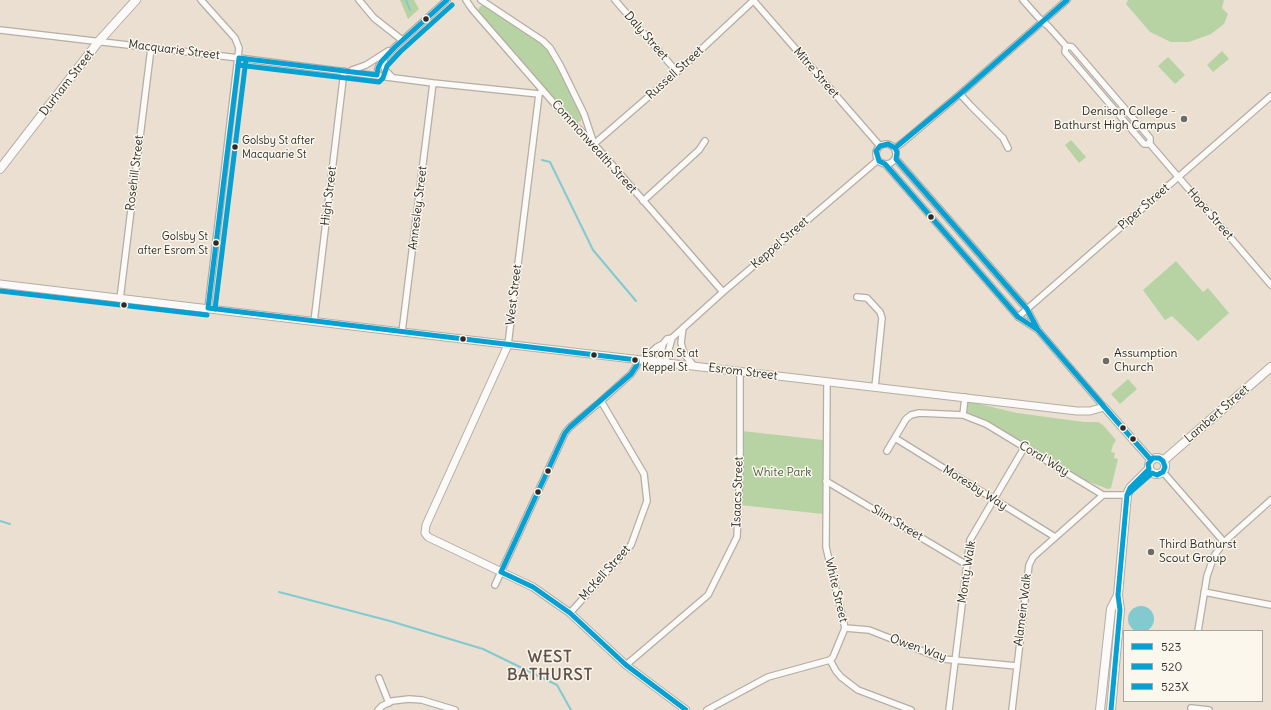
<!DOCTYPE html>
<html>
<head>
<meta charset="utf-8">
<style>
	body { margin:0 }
	#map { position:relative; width:1271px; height:710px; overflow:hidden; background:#eadfd0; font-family:Delius,sans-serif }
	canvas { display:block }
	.legend { position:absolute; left:1123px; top:630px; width:140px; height:72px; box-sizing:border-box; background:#fbf7ec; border:1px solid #a8a59f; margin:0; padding:5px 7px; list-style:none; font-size:12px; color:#2b2b2b }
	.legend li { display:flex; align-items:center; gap:8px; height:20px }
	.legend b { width:20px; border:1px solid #a8a59f }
</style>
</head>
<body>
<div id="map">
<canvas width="1271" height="710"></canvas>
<ul class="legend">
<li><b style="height:5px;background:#06a0d2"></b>523</li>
<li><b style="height:5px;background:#06a0d2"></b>520</li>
<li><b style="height:5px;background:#06a0d2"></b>523X</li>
</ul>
</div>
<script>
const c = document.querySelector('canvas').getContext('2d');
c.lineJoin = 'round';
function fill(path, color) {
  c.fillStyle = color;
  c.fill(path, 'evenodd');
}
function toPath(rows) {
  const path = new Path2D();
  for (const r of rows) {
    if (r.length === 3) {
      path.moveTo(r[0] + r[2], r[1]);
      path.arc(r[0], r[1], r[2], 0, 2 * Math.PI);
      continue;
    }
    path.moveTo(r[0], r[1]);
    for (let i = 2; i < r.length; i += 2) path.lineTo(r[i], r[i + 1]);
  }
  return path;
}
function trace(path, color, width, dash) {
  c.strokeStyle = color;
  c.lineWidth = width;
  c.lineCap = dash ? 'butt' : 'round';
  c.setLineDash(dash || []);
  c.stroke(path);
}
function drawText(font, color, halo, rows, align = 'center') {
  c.font = font + ' Delius,sans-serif';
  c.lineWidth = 3;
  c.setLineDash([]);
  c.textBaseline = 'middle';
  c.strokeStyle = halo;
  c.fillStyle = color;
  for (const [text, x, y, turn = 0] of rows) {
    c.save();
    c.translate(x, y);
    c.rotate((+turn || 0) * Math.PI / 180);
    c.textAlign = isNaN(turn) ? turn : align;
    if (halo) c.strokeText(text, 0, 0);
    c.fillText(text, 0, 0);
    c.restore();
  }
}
const green = toPath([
	[400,0,414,0,419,9,408,19],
	[1128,0,1224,0,1222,8,1228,14,1224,24,1211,34,1189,42,1171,42,1150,32,1126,4],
	[481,6,486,6,540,42,547,49,553,57,582,115,581,121,578,122,572,120,478,12,479,8],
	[1222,51,1229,59,1213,72,1207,65],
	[1168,57,1185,75,1175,84,1158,66],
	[1071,140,1086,157,1079,163,1065,145],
	[1176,261,1203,292,1208,288,1229,313,1198,341,1172,316,1165,320,1143,290],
	[1128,379,1137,389,1120,404,1111,394],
	[967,401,1017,413,1084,422,1098,422,1103,425,1116,440,1113,445,1111,452,1115,453,1114,458,1118,459,1111,488,1108,489,1087,481,976,418,966,416],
	[742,431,823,440,823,514,740,505]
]);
const water = toPath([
	[1141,619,13]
]);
const stream = toPath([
	[406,0,410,10],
	[542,160,550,162,593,250,636,301],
	[0,521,10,524],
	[279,592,390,621,483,649,557,685,571,710]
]);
const minor = toPath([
	[201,0,235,38,239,48,208,308],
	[359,0,374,18,402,40],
	[466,0,472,9,559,109,594,144,723,292],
	[481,0,543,41,550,48,560,65,584,114,594,144],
	[615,0,677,72],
	[753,0,880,146],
	[1023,0,1038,17,1049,27,1066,46,1065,52,1144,144,1150,144,1271,285],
	[0,30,239,58,433,83,539,94],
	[1066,46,1072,47,1150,138,1150,144],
	[384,58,384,65,385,70,392,77],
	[352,70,366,65,388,51],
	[377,75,378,68,381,62,395,47,447,0],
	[960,94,971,106,1003,138,1008,148],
	[886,154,10],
	[594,144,677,72,754,0],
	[895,148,902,143,960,94,1067,0],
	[896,159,1027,309,1038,330,1104,407],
	[885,164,1018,317,1038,330],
	[643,201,699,150,705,141],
	[857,297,867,298,880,312,882,318,875,387],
	[120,299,151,48],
	[1018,317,1271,96],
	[314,322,344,71],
	[683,328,681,343,683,350,685,355,694,366],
	[402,332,433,83],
	[508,345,539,94,541,92],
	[643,360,657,347,663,344],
	[659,362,663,344,667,339,672,338,723,292,878,160],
	[665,363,672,338],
	[963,415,965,397],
	[895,438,1055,537],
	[887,451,906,419,911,415,919,413,963,415,986,424,1103,495,1127,495],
	[1163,472,1224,542],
	[826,481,967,565],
	[495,585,565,433,570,427,601,401,631,374,637,365,637,360],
	[1204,592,1271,605],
	[570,613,631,545,647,501,644,474,601,401],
	[845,628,869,630,943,659,1017,666],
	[1198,631,1207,576,1214,556,1224,542,1271,500],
	[830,660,836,671,841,677,858,690,911,710],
	[626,665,708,595,737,537,740,464,740,371],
	[379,678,389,703],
	[1191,708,1209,710],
	[378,710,382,706,392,701,409,699,422,700,455,710],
	[707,710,768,677,830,660,833,657,845,628,826,547,827,382],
	[949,710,970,540,1024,448],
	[1012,710,1029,565,1033,557,1103,495]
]);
const tertiary = toPath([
	[0,284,402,332,1077,411,1090,411,1104,407,1151,460],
	[508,345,426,525,425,533,428,537,533,587,570,613,626,665,686,710]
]);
const secondary = toPath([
	[0,169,99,41,136,0],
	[1157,466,8],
	[1163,461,1271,367],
	[1100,710,1111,609,1118,595],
	[1111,710,1120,610,1118,595,1127,495,1130,488,1149,469]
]);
const bus1 = toPath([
	[239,58,377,75,378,68,381,62,395,47,447,0],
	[208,308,637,360],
	[208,308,239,58],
	[501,572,565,433,570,427,631,374,637,365,637,360],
	[501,572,533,587,570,613,626,665,686,710]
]);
const bus2 = toPath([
	[888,144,895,148,897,152,896,159,1027,309,1038,330,1018,317,885,164,879,161,876,151,880,146,888,144],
	[895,148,960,94,1067,0],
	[1038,330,1113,417],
	[1038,330,1113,417],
	[1113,417,1144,452,1151,460,1113,417],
	[1153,458,1159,458,1163,461,1165,467,1163,472,1157,475,1152,473,1127,495,1130,488,1149,469,1148,464,1153,458],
	[1111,710,1120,610,1118,595,1127,495]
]);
const bus3 = toPath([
	[238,65,379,82,383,78,387,66,400,52,452,5],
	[0,291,207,315],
	[215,309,246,59]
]);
const markers = [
	[426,19,3.5,"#2b2b2b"],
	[1184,119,4,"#6e6a65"],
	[235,147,3.5,"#2b2b2b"],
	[931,217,3.5,"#2b2b2b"],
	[216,243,3.5,"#2b2b2b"],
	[124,305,3.5,"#2b2b2b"],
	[463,339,3.5,"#2b2b2b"],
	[594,355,3.5,"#2b2b2b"],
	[635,360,3.5,"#2b2b2b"],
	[1106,361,4,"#6e6a65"],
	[1123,428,3.5,"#2b2b2b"],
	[1133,439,3.5,"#2b2b2b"],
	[548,471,3.5,"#2b2b2b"],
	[538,492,3.5,"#2b2b2b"],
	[1151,552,4,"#6e6a65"]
];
const busNames = [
	["Golsby St after",242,141],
	["Macquarie St",242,155],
	["Golsby St",208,237,"right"],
	["after Esrom St",208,251,"right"],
	["Esrom St at",642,354],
	["Keppel St",642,368]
];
const streetNames = [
	["Daly Street",646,36,49],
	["Macquarie Street",174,50,7],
	["Russell Street",675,73,-42],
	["Mitre Street",816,73,49],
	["Durham Street",67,83,-52],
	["Commonwealth Street",594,147,48],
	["Rosehill Street",135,173,-83],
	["High Street",329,196,-83],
	["Piper Street",1144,207,-41],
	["Annesley Street",418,208,-83],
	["Hope Street",1210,214,49],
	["Keppel Street",780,243,-41],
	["West Street",514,295,-83],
	["Esrom Street",743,372,7],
	["Lambert Street",1217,414,-41],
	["Coral Way",1044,459,31],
	["Moresby Way",975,488,32],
	["Isaacs Street",738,492,-88],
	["Slim Street",897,523,31],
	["Monty Walk",967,572,-81],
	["McKell Street",605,573,-48],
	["White Street",836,590,77],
	["Alamein Walk",1023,610,-83],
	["Owen Way",918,648,19]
];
const poiNames = [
	["Denison College -",1176,112,"right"],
	["Bathurst High Campus",1176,126,"right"],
	["Assumption",1114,354],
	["Church",1114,368],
	["Third Bathurst",1159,545],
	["Scout Group",1159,559]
];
const parkNames = [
	["White Park",782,473]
];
const districtNames = [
	["WEST",550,657],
	["BATHURST",550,675]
];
fill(green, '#b8d3a3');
fill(water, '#82cad0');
trace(stream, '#82cad0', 2);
trace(minor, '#b4aea4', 8);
trace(tertiary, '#b4aea4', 9);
trace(secondary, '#b4aea4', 10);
trace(minor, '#fcfaf8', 5.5);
trace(tertiary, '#fcfaf8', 7);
trace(secondary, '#fcfaf8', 8);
trace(bus1, '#06a0d2', 5);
trace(bus2, '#06a0d2', 5);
trace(bus3, '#06a0d2', 5);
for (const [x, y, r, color] of markers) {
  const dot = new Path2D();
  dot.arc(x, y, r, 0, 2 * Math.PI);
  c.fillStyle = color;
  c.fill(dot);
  trace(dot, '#fbf7ec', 1.5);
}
drawText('11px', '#2b2b2b', '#fbf7ec', busNames, 'left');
drawText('12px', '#2b2b2b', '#fbf7ec', streetNames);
drawText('12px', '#2b2b2b', '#fbf7ec', poiNames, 'left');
drawText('12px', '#495b44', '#fbf7ec', parkNames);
c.letterSpacing = '1px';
drawText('bold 16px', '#62524b', '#fbf7ec', districtNames);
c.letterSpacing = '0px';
</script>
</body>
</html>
